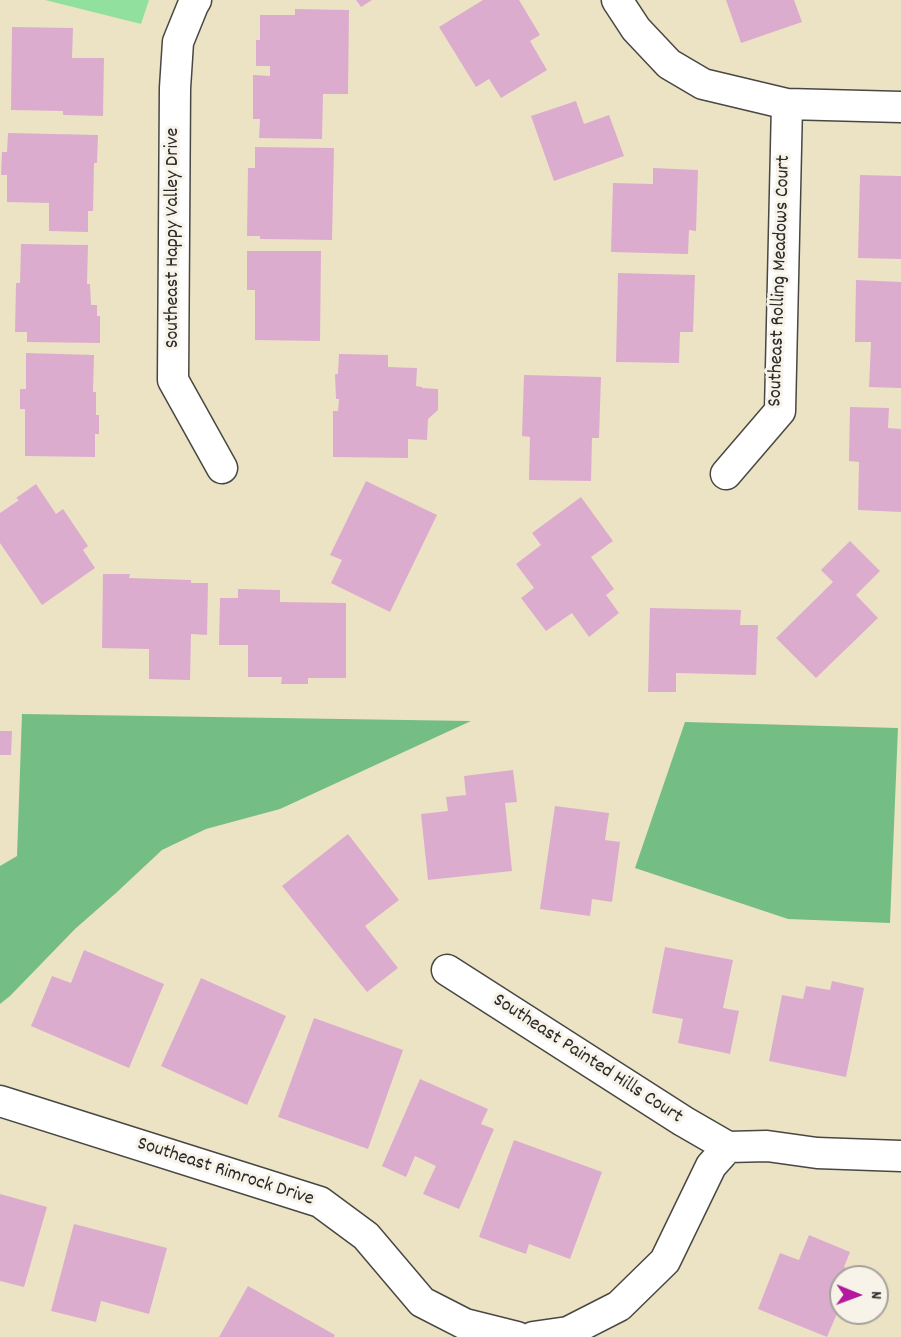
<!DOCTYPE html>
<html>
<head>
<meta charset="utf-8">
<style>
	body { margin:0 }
	#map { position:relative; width:901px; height:1337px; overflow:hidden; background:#ece3c5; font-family:Dekko,sans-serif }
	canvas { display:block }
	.north { position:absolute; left:829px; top:1265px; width:60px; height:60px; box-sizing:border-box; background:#f7f3e8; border:2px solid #a5a39c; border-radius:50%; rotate:91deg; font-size:16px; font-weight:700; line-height:24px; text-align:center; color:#2b2b2b }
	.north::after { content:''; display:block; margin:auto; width:21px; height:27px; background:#b5179e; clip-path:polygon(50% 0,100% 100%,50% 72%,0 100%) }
</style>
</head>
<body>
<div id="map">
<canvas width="901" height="1337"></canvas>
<div class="north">N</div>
</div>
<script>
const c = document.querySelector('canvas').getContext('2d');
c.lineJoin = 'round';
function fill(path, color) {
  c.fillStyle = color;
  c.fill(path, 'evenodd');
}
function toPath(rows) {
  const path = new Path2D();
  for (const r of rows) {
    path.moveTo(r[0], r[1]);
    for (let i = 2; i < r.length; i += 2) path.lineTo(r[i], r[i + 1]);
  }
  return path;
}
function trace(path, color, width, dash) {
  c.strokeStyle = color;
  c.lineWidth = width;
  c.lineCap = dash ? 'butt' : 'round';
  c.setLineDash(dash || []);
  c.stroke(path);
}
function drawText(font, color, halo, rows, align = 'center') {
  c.font = font + ' Dekko,sans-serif';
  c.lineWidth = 6;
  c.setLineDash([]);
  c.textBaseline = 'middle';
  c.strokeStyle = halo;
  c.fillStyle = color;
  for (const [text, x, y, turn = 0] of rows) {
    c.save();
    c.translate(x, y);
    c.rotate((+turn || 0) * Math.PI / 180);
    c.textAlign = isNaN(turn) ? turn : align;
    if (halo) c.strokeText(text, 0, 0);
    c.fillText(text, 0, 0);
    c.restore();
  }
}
const green = toPath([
	[45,0,149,0,141,24]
]);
const forest = toPath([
	[22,714,471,721,280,809,206,829,162,850,116,893,75,929,10,996,0,1004,0,866,17,856],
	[685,722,898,728,890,923,788,919,635,868]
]);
const building = toPath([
	[356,0,372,0,361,7],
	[483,0,519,0,540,35,530,41,547,70,501,98,489,79,476,87,439,27],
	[726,0,794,0,802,22,741,43],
	[295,9,349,10,348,94,323,94,322,139,259,138,260,119,253,119,253,75,270,76,270,66,256,66,256,40,260,40,260,15,295,15],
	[12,27,73,28,72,58,104,58,103,116,63,115,63,111,11,110],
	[576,101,584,124,609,115,624,156,554,181,531,116],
	[8,133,98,135,97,163,94,163,93,211,88,211,88,232,49,231,49,203,7,202,7,175,1,175,2,152,7,152],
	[255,147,334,148,332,240,260,239,260,236,247,236,248,168,255,168],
	[653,168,698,170,696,231,689,230,688,254,611,252,613,183,653,184],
	[860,175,901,176,901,259,858,258],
	[21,244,88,245,87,284,90,284,91,305,97,305,97,316,100,316,100,343,27,342,27,332,15,332,16,283,20,283],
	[247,251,321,251,320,341,255,340,255,290,247,290],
	[618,273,695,275,693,332,680,332,679,363,616,362],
	[856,280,901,282,901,388,869,387,871,342,855,342],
	[26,353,94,355,93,392,96,392,96,415,99,415,99,434,95,434,95,457,25,456,25,409,20,409,20,389,26,389],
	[339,354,388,355,388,367,417,368,416,386,422,387,422,388,438,389,438,410,428,419,427,440,408,439,408,458,333,457,333,411,338,411,339,399,336,399,335,374,338,374],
	[524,375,601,377,599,438,592,438,591,481,529,480,530,437,522,436],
	[850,407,889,408,888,428,901,429,901,512,858,510,859,462,849,461],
	[366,481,437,515,390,612,331,583,342,560,330,555],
	[36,484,56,514,63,509,88,546,83,550,95,568,42,605,0,543,0,513,19,500,16,498],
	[581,497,613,541,591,557,614,589,606,595,619,613,589,637,572,613,546,631,521,598,534,588,516,564,541,545,532,533],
	[850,541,880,571,856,595,878,618,816,678,776,638,833,582,821,570],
	[103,574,130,574,129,578,191,580,191,583,208,583,207,635,191,634,190,680,149,679,149,649,102,648],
	[238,589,280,590,280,602,346,603,346,678,308,678,308,684,281,684,282,677,248,677,248,645,219,645,220,598,238,598],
	[650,608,741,610,740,625,758,625,756,675,676,673,676,692,648,692],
	[0,731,12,731,11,755,0,755],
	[513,770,517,802,505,803,512,871,428,880,421,814,448,811,446,797,466,795,464,776],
	[555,806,609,813,605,840,620,842,612,902,592,899,590,916,540,909],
	[348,834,399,900,365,926,398,968,367,992,282,886],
	[665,947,733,960,723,1008,739,1011,730,1054,678,1043,683,1019,652,1013],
	[84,950,164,984,129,1068,31,1026,52,976,71,983],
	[201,978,286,1016,247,1105,161,1066],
	[832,981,864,988,846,1077,769,1061,782,995,803,999,806,986,830,990],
	[314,1018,403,1050,368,1149,278,1117],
	[420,1079,488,1109,481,1124,494,1129,459,1209,423,1194,436,1166,415,1156,406,1177,382,1166],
	[514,1140,602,1172,570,1259,529,1244,526,1254,479,1237],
	[0,1194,47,1207,24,1287,0,1281],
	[74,1224,167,1248,149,1314,101,1301,96,1322,51,1311],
	[809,1235,850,1252,844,1267,854,1271,852,1277,841,1277,841,1304,827,1337,758,1309,780,1253,799,1260],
	[248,1286,335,1335,334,1337,219,1337]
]);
const minor = toPath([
	[196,0,193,5,178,42,175,88,173,380,222,468],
	[617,0,636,29,669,64,703,84,787,104,901,107],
	[726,474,780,411,787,104],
	[447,970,683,1121,728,1147],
	[0,1101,320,1202,366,1236,422,1302,465,1324,517,1337],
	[533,1337,568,1332,619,1306,665,1261,711,1166,728,1147,767,1146,817,1153,901,1156]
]);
const streetNames = [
	["Southeast Happy Valley Drive",174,238,-90],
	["Southeast Rolling Meadows Court",781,281,-88],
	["Southeast Painted Hills Court",587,1060,33],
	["Southeast Rimrock Drive",225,1173,18]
];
fill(green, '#91e09e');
fill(forest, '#74be85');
fill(building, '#dcacce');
trace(minor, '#484742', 33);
trace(minor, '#fff', 30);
drawText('20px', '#2b2b2b', '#f7f3e8', streetNames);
</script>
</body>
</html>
